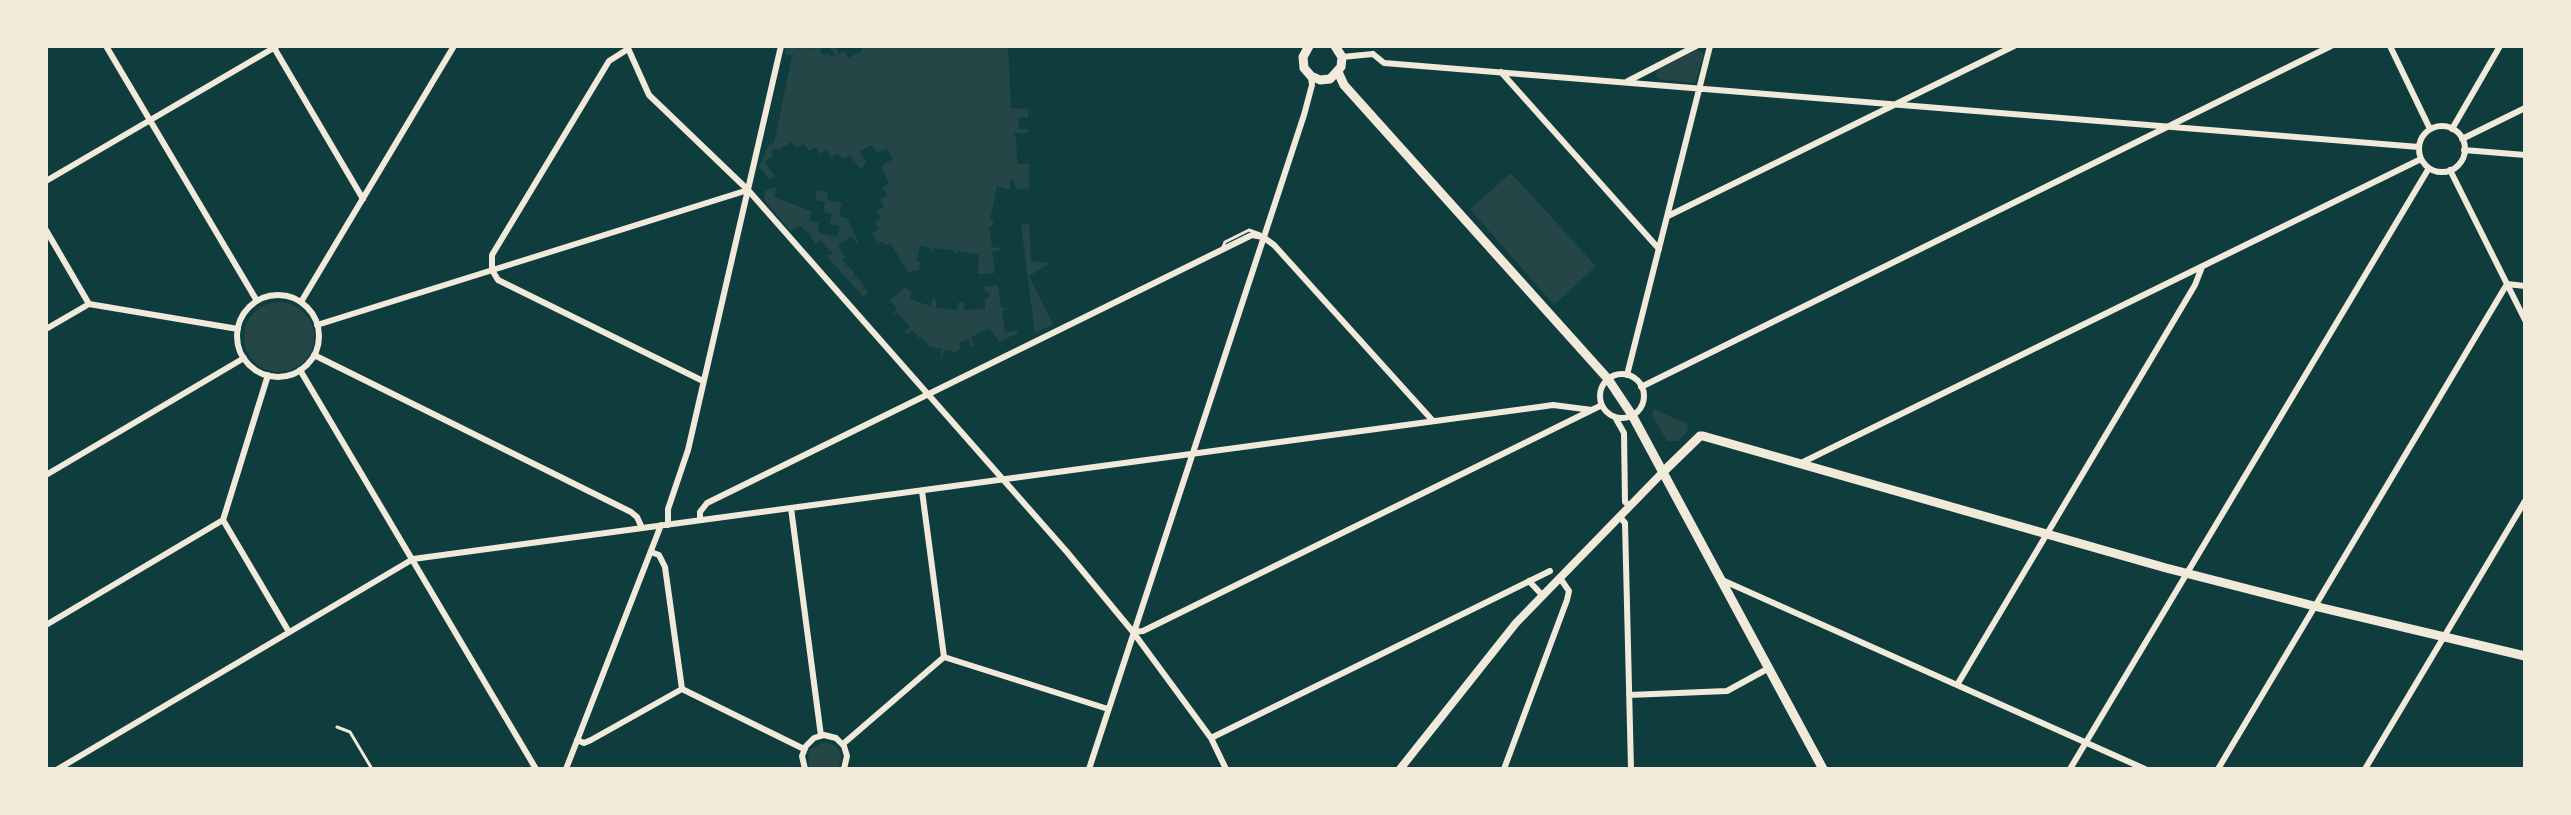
<!DOCTYPE html>
<html>
<head>
<meta charset="utf-8">
<style>
	body { margin:0 }
	#map { position:relative; width:2571px; height:815px; overflow:hidden; background:#0f3d3e; font-family:Bitter,serif }
	canvas { display:block }
	.frame { position:absolute; inset:0; border:48px solid #f1e9da; pointer-events:none }
</style>
</head>
<body>
<div id="map">
<canvas width="2571" height="815"></canvas>
<div class="frame"></div>
</div>
<script>
const c = document.querySelector('canvas').getContext('2d');
c.lineJoin = 'round';
function fill(path, color) {
  c.fillStyle = color;
  c.fill(path, 'evenodd');
}
function toPath(rows) {
  const path = new Path2D();
  for (const r of rows) {
    if (r.length === 3) {
      path.moveTo(r[0] + r[2], r[1]);
      path.arc(r[0], r[1], r[2], 0, 2 * Math.PI);
      continue;
    }
    path.moveTo(r[0], r[1]);
    for (let i = 2; i < r.length; i += 2) path.lineTo(r[i], r[i + 1]);
  }
  return path;
}
function trace(path, color, width, dash) {
  c.strokeStyle = color;
  c.lineWidth = width;
  c.lineCap = dash ? 'butt' : 'round';
  c.setLineDash(dash || []);
  c.stroke(path);
}
const green = toPath([
	[786,46,797,46,799,50,805,46,808,49,825,46,820,50,822,55,828,54,832,57,835,55,829,46,835,46,839,54,845,51,848,58,862,51,861,46,1008,46,1011,108,1028,109,1028,117,1018,118,1019,129,1028,129,1028,133,1013,133,1013,136,1016,137,1017,161,1019,164,1029,164,1029,188,1016,190,1014,180,1010,181,1011,190,997,186,990,220,993,221,993,226,989,227,992,248,1000,247,1000,250,992,252,995,273,978,274,979,255,958,251,954,254,954,251,934,248,930,252,930,248,920,246,917,261,920,262,919,270,908,272,890,243,885,245,883,241,878,244,872,234,879,229,875,222,881,218,877,211,884,206,880,199,887,195,882,188,889,183,881,166,893,159,887,149,877,152,871,145,860,151,866,162,861,170,850,155,843,159,838,153,831,157,827,150,820,154,816,147,809,151,804,144,797,148,792,142,779,150,776,148,771,151,773,156,764,162,775,176,769,179,759,167,769,144,774,143,792,56,785,54],
	[1697,50,1704,54,1695,83,1658,79,1656,73,1659,69],
	[1511,173,1596,266,1554,305,1470,209],
	[776,187,774,197,811,211,809,220,819,223,818,232,837,237,840,226,830,224,832,214,823,212,825,202,815,200,817,190,828,192,827,200,842,203,839,216,847,218,859,243,857,244,852,236,838,245,841,250,838,253,842,252,845,257,843,259,846,264,843,267,848,266,852,270,855,275,852,279,856,277,864,286,861,290,865,288,868,293,863,297,826,255,833,254,820,240,815,244,809,233,798,225,791,231,764,200,765,190],
	[1029,223,1031,261,1050,263,1029,276,1053,324,1035,333,1021,225],
	[998,285,1001,308,1009,308,1002,311,1005,332,1017,331,1018,333,999,342,990,328,971,337,975,346,972,347,968,339,959,343,961,349,955,352,944,350,942,359,940,358,942,349,930,347,921,337,913,342,919,337,912,330,907,334,905,332,910,327,897,312,891,316,897,309,891,301,888,302,905,287,911,292,910,299,930,306,933,298,936,300,936,308,957,310,959,302,963,302,964,310,985,309,985,299,989,298,989,292,985,292,984,287],
	[279,337,35],
	[1654,409,1687,424,1688,431,1678,441,1667,441,1652,415],
	[824,742,834,745,839,751,841,761,837,769,812,769,809,765,808,757,810,749]
]);
const service = toPath([
	[1223,247,1225,242,1249,230,1260,234],
	[337,727,350,732,372,769]
]);
const minor = toPath([
	[106,46,257,301],
	[273,46,363,199],
	[627,46,649,95,748,190,1067,552,1133,632,1211,738,1226,769],
	[2390,46,2430,129],
	[1373,54,1384,63,2419,147],
	[1342,57,1373,54],
	[1501,72,1659,249],
	[1628,81,1696,46],
	[2442,149,23],
	[2452,129,2500,46],
	[2462,139,2525,108],
	[2464,150,2525,155],
	[2450,170,2525,320],
	[46,181,277,46],
	[1668,216,2014,46],
	[46,230,89,304],
	[492,270,492,255,609,61,628,49],
	[492,270,498,280,703,381],
	[278,336,41],
	[301,302,454,46],
	[317,325,748,190],
	[46,329,89,304,238,329],
	[314,355,631,512,637,517,642,528],
	[300,370,536,769],
	[1622,396,22],
	[1627,375,1710,46],
	[1641,387,2331,46],
	[1615,417,1624,433,1625,502,1630,506],
	[1799,464,2421,159],
	[46,475,244,358],
	[922,491,944,657],
	[791,508,821,736],
	[1620,517,1625,523,1631,769],
	[223,520,289,632],
	[700,520,700,512,707,503,1252,235,1263,237,1274,245,1433,421],
	[668,525,668,509,688,450,781,46],
	[651,552,659,555,665,567,682,689],
	[1722,580,2145,769],
	[1529,581,1543,596],
	[46,625,223,520,268,375],
	[1133,632,1143,631,1602,405],
	[944,657,1108,709],
	[1957,685,2195,285,2202,267],
	[682,689,804,749],
	[1629,695,1727,691,1769,668],
	[1211,738,1550,571],
	[577,740,584,743,591,740,682,689],
	[843,744,944,657],
	[58,769,413,559,1539,407,1553,405,1592,410],
	[566,769,661,525],
	[805,769,802,756,806,746,814,738,824,735,836,738,844,746,847,756,844,769],
	[1089,769,1304,115,1312,85,1311,77],
	[1504,769,1567,600,1569,591,1560,578],
	[2070,769,2429,168],
	[2218,769,2507,284,2525,286],
	[2365,769,2525,501]
]);
const tertiary = toPath([
	[1400,769,1516,623,1663,472]
]);
const secondary = toPath([
	[1309,46,1303,57,1304,68,1311,76,1320,80,1330,79,1341,67,1342,57,1335,46],
	[1338,72,1344,85,1608,379,1632,415,1823,769],
	[1663,472,1700,436,1703,436,2166,568,2314,606,2525,656]
]);
fill(green, '#244646');
trace(service, '#f1e9da', 3);
trace(minor, '#f1e9da', 6);
trace(tertiary, '#f1e9da', 8);
trace(secondary, '#f1e9da', 9);
</script>
</body>
</html>
